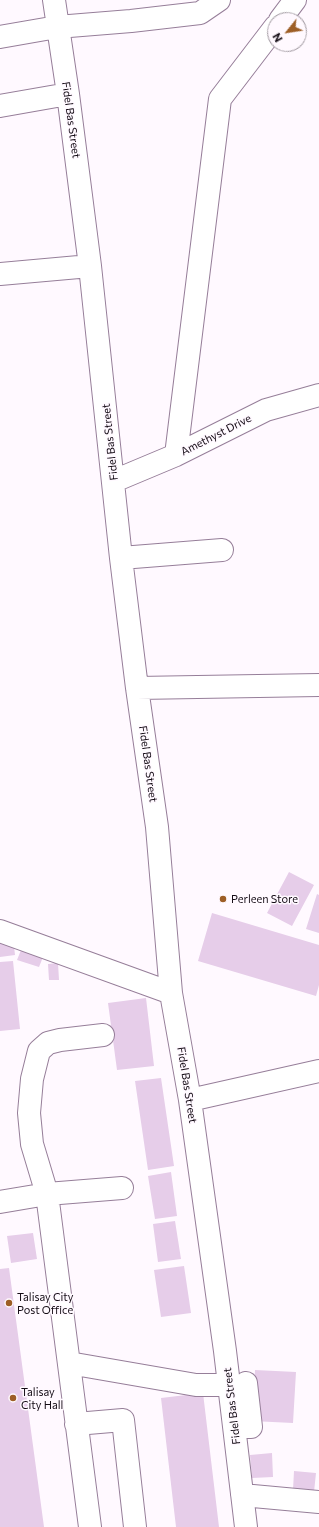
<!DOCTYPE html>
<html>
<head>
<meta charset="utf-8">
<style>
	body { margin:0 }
	#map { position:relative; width:319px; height:1527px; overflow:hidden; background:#fff9ff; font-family:Commissioner,sans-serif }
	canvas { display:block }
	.north { position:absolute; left:267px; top:12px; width:40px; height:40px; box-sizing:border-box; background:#fff9ff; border:1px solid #a19aa1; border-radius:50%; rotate:240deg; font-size:11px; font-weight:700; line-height:16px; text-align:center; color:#130b14 }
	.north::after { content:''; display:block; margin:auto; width:14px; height:18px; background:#9d5e26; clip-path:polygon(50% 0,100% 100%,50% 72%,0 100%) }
</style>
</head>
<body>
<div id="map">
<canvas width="319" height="1527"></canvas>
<div class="north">N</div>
</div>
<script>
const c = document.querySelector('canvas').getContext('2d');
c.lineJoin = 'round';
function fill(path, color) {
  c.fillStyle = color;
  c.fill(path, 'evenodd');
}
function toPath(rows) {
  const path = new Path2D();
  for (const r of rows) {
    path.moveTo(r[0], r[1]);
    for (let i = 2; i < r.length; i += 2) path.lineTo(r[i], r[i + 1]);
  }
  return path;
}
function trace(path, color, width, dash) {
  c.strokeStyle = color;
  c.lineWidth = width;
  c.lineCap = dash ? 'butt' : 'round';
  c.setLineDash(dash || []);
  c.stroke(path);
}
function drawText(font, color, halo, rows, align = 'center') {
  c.font = font + ' Commissioner,sans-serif';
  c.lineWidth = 3;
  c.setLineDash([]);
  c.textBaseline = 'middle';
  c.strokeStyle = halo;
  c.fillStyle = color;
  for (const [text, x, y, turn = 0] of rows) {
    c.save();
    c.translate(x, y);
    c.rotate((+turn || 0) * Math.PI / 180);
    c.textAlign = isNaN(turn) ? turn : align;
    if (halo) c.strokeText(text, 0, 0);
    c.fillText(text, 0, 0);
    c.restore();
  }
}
const building = toPath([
	[289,872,314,885,292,926,267,913],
	[317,894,319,895,319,933,306,929],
	[212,913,319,945,319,985,316,996,198,961],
	[13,937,15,955,0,957,0,938],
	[21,950,43,957,39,967,17,960],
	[13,961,20,1029,0,1031,0,962],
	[58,963,59,980,49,980,48,964],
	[146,998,154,1066,117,1070,108,1003],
	[161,1078,174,1166,148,1170,135,1081],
	[171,1172,177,1216,155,1219,148,1176],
	[175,1221,181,1259,158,1262,153,1224],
	[33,1233,37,1259,11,1263,7,1236],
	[184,1266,191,1313,161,1317,154,1270],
	[9,1268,44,1527,0,1527,0,1269],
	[255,1370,296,1372,293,1423,252,1421],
	[203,1393,219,1527,176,1527,161,1398],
	[272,1453,273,1477,252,1478,250,1455],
	[294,1471,316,1473,314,1492,293,1490]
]);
const minor = toPath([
	[54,0,68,94,90,266,121,558,137,688,157,827,171,993,190,1100,225,1351,246,1527],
	[280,20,295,0],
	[0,37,57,27,131,21,200,13,219,0],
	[0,106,68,94],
	[0,274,90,266],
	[176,455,220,99,275,27],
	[114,481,176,455,266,410,319,395],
	[121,558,222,550],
	[137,688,319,685],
	[0,931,171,993],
	[190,1100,319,1071],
	[0,1202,47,1194,122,1188],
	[69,1363,196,1385,230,1385],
	[76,1424,123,1420,135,1527],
	[235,1427,251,1427,246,1383],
	[242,1495,319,1502],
	[90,1527,47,1194,32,1144,29,1113,32,1079,39,1051,48,1043,60,1040,103,1035]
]);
const markers = [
	[223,899,4,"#9d5e26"],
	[9,1303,4,"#9d5e26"],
	[13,1398,4,"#9d5e26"]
];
const streetNames = [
	["Fidel Bas Street",71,120,82],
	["Amethyst Drive",216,435,-27],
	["Fidel Bas Street",110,442,-96],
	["Fidel Bas Street",148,764,82],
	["Fidel Bas Street",187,1085,81],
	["Fidel Bas Street",232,1406,-97]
];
const poiNames = [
	["Perleen Store",231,899],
	["Talisay City",17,1297],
	["Post Office",17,1310],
	["Talisay",21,1392],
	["City Hall",21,1405]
];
fill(building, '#e6cde9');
trace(minor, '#967e99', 24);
trace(minor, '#fff', 22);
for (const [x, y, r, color] of markers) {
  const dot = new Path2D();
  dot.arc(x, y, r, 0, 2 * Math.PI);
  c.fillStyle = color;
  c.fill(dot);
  trace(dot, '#fff9ff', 1.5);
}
drawText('11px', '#130b14', '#fff9ff', streetNames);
drawText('11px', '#130b14', '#fff9ff', poiNames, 'left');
</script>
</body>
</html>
